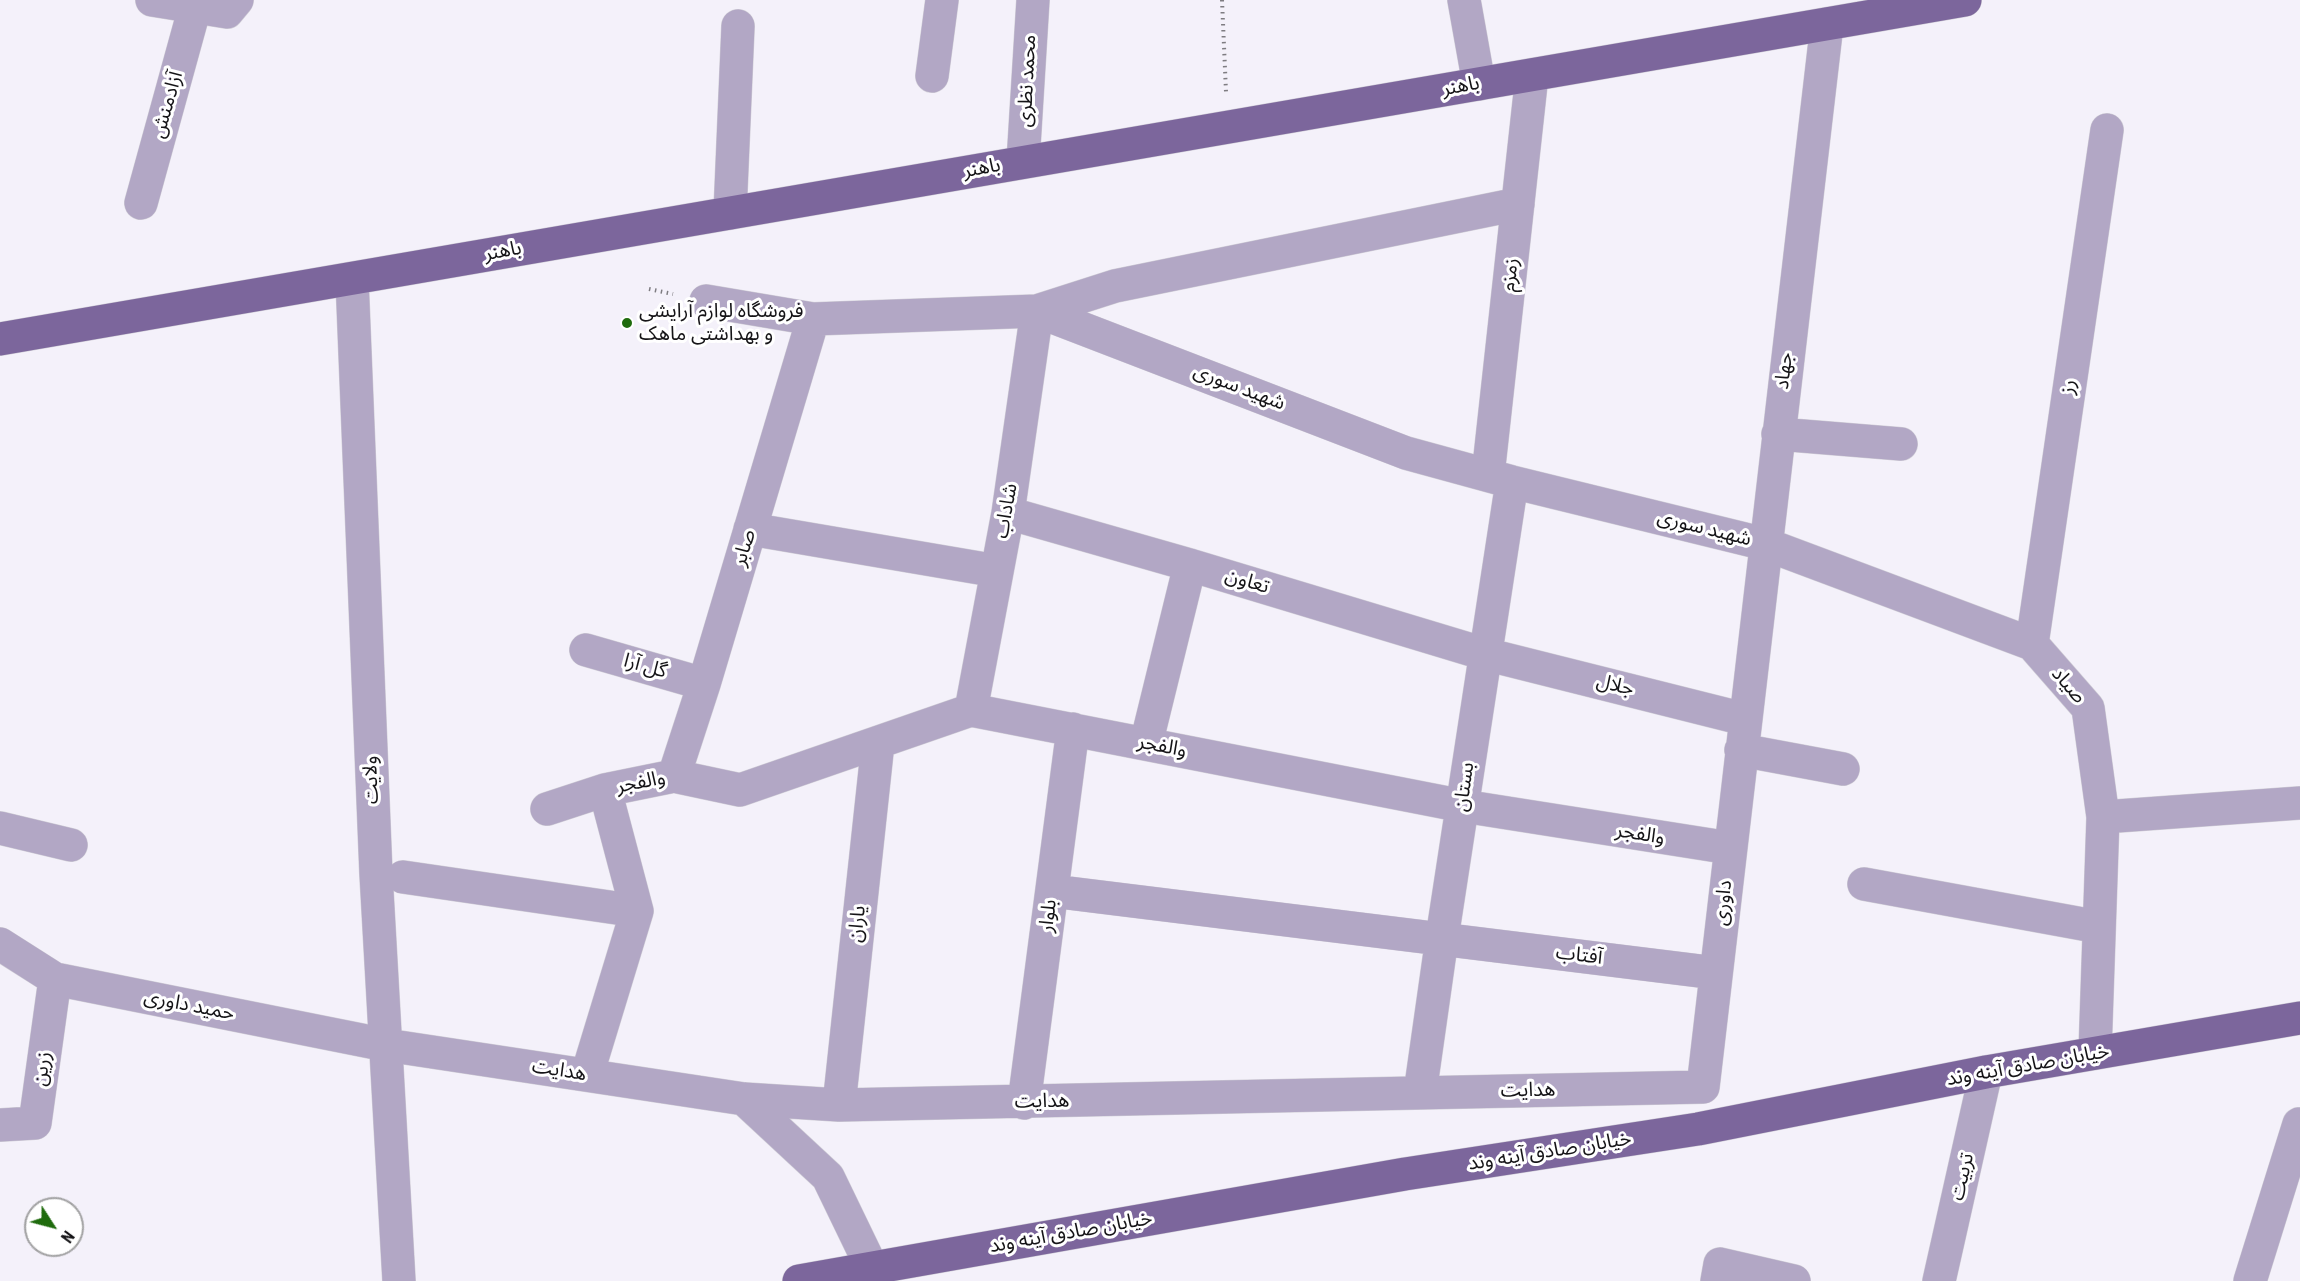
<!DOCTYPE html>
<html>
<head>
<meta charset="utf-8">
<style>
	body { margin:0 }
	#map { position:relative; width:2300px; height:1281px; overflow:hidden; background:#f4f1fa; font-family:"Roboto Condensed",sans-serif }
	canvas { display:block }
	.north { position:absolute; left:24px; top:1197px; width:60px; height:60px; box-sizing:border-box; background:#fff; border:2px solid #a1a1a2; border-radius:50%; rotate:126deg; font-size:16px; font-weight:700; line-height:24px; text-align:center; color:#151417 }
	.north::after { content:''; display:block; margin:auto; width:21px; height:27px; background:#1f6b0d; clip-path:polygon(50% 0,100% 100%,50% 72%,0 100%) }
</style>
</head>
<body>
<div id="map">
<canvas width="2300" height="1281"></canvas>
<div class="north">N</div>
</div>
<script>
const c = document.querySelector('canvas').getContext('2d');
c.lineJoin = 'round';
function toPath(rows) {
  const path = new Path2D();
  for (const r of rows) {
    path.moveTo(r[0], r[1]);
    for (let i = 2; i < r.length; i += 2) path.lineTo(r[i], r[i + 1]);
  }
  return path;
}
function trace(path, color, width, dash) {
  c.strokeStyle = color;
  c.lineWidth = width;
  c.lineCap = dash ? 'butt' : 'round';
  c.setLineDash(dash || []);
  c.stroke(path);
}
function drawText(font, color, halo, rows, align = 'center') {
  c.font = font + ' "Roboto Condensed","Noto Sans Arabic",sans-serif';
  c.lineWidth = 6;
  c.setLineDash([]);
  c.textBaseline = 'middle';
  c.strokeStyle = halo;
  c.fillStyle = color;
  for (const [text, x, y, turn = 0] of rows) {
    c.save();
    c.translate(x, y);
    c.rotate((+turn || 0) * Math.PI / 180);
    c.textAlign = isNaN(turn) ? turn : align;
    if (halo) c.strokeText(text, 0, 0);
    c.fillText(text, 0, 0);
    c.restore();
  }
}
const path = toPath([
	[1222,0,1226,92],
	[649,289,673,294]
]);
const minor = toPath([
	[152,0,227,12,237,0],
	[1464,0,1479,84],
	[932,76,942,0],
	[1023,162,1033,0],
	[141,203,195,7],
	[730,213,738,26],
	[352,279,376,874,399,1281],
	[706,301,813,319,1037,311,1406,453,1512,482,1765,544,2032,644,2088,708,2103,817,2095,1053],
	[1778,434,1901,444],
	[1488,475,1532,75],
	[1008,513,1190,565,1485,654,1744,719],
	[750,529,997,571],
	[2032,644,2107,130],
	[586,650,704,684],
	[971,710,1008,513,1037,311,1115,286,1518,204],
	[1146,744,1190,565],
	[1741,750,1843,769],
	[674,776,704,684,813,319],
	[547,809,605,790,674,776,740,790,971,710,1463,806,1730,848],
	[2103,817,2300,803],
	[0,828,71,845],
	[403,877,637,911],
	[1864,884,2099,927],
	[1052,891,1716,973],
	[0,944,55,979,386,1045,744,1099,839,1105,1703,1087,1827,24],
	[587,1075,637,911,605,790],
	[1420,1093,1442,938,1512,482],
	[744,1099,828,1177,872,1268],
	[1024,1103,1073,729],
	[839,1105,878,743],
	[0,1125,35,1123,55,979],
	[1717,1281,1720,1264,1794,1281],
	[1939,1281,1986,1072],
	[2250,1281,2299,1124]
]);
const major = toPath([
	[0,339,1965,0],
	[799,1281,1405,1174,1698,1129,1986,1072,2300,1018]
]);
const markers = [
	[627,323,6,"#1f6b0d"]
];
const streetNames = [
	["محمد نظری",1028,81,-87],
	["باهنر",1461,87,-10],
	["آزادمنش",168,105,-74],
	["باهنر",982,169,-10],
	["باهنر",503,252,-10],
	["زمزم",1511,275,-84],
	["جهاد",1785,371,-83],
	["رز",2069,387,-82],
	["شهید سوری",1239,388,21],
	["شاداب",1007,511,-80],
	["شهید سوری",1704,529,14],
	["صابر",745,548,-73],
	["تعاون",1247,582,17],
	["گل آرا",645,667,16],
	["جلال",1615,686,14],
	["صیاد",2068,686,49],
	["والفجر",1162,747,11],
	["ولایت",372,780,-92],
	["والفجر",641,783,-11],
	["بستان",1465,787,-82],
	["والفجر",1640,835,9],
	["داوری",1724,903,-84],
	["بلوار",1049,916,-83],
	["یاران",858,924,-84],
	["آفتاب",1579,956,7],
	["حمید داوری",189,1006,11],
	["خیابان صادق آینه وند",2028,1066,-10],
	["زرین",43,1069,-82],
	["هدایت",559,1071,9],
	["هدایت",1528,1091,-1],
	["هدایت",1042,1102,-1],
	["خیابان صادق آینه وند",1550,1152,-9],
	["تربیت",1963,1177,-77],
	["خیابان صادق آینه وند",1071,1233,-10]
];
const poiNames = [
	["فروشگاه لوازم آرایشی",639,312],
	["و بهداشتی ماهک",639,335]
];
trace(minor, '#d0ced6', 34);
trace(major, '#d0ced6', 34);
trace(path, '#7e7c81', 4, [1.5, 4.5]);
trace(minor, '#b2a7c5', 33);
trace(major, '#7c669c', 33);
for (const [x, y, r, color] of markers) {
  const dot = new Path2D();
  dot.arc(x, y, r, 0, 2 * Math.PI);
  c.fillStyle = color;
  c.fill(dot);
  trace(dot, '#fff', 2);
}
drawText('20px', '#151417', '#fff', streetNames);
drawText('20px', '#151417', '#fff', poiNames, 'left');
</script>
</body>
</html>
